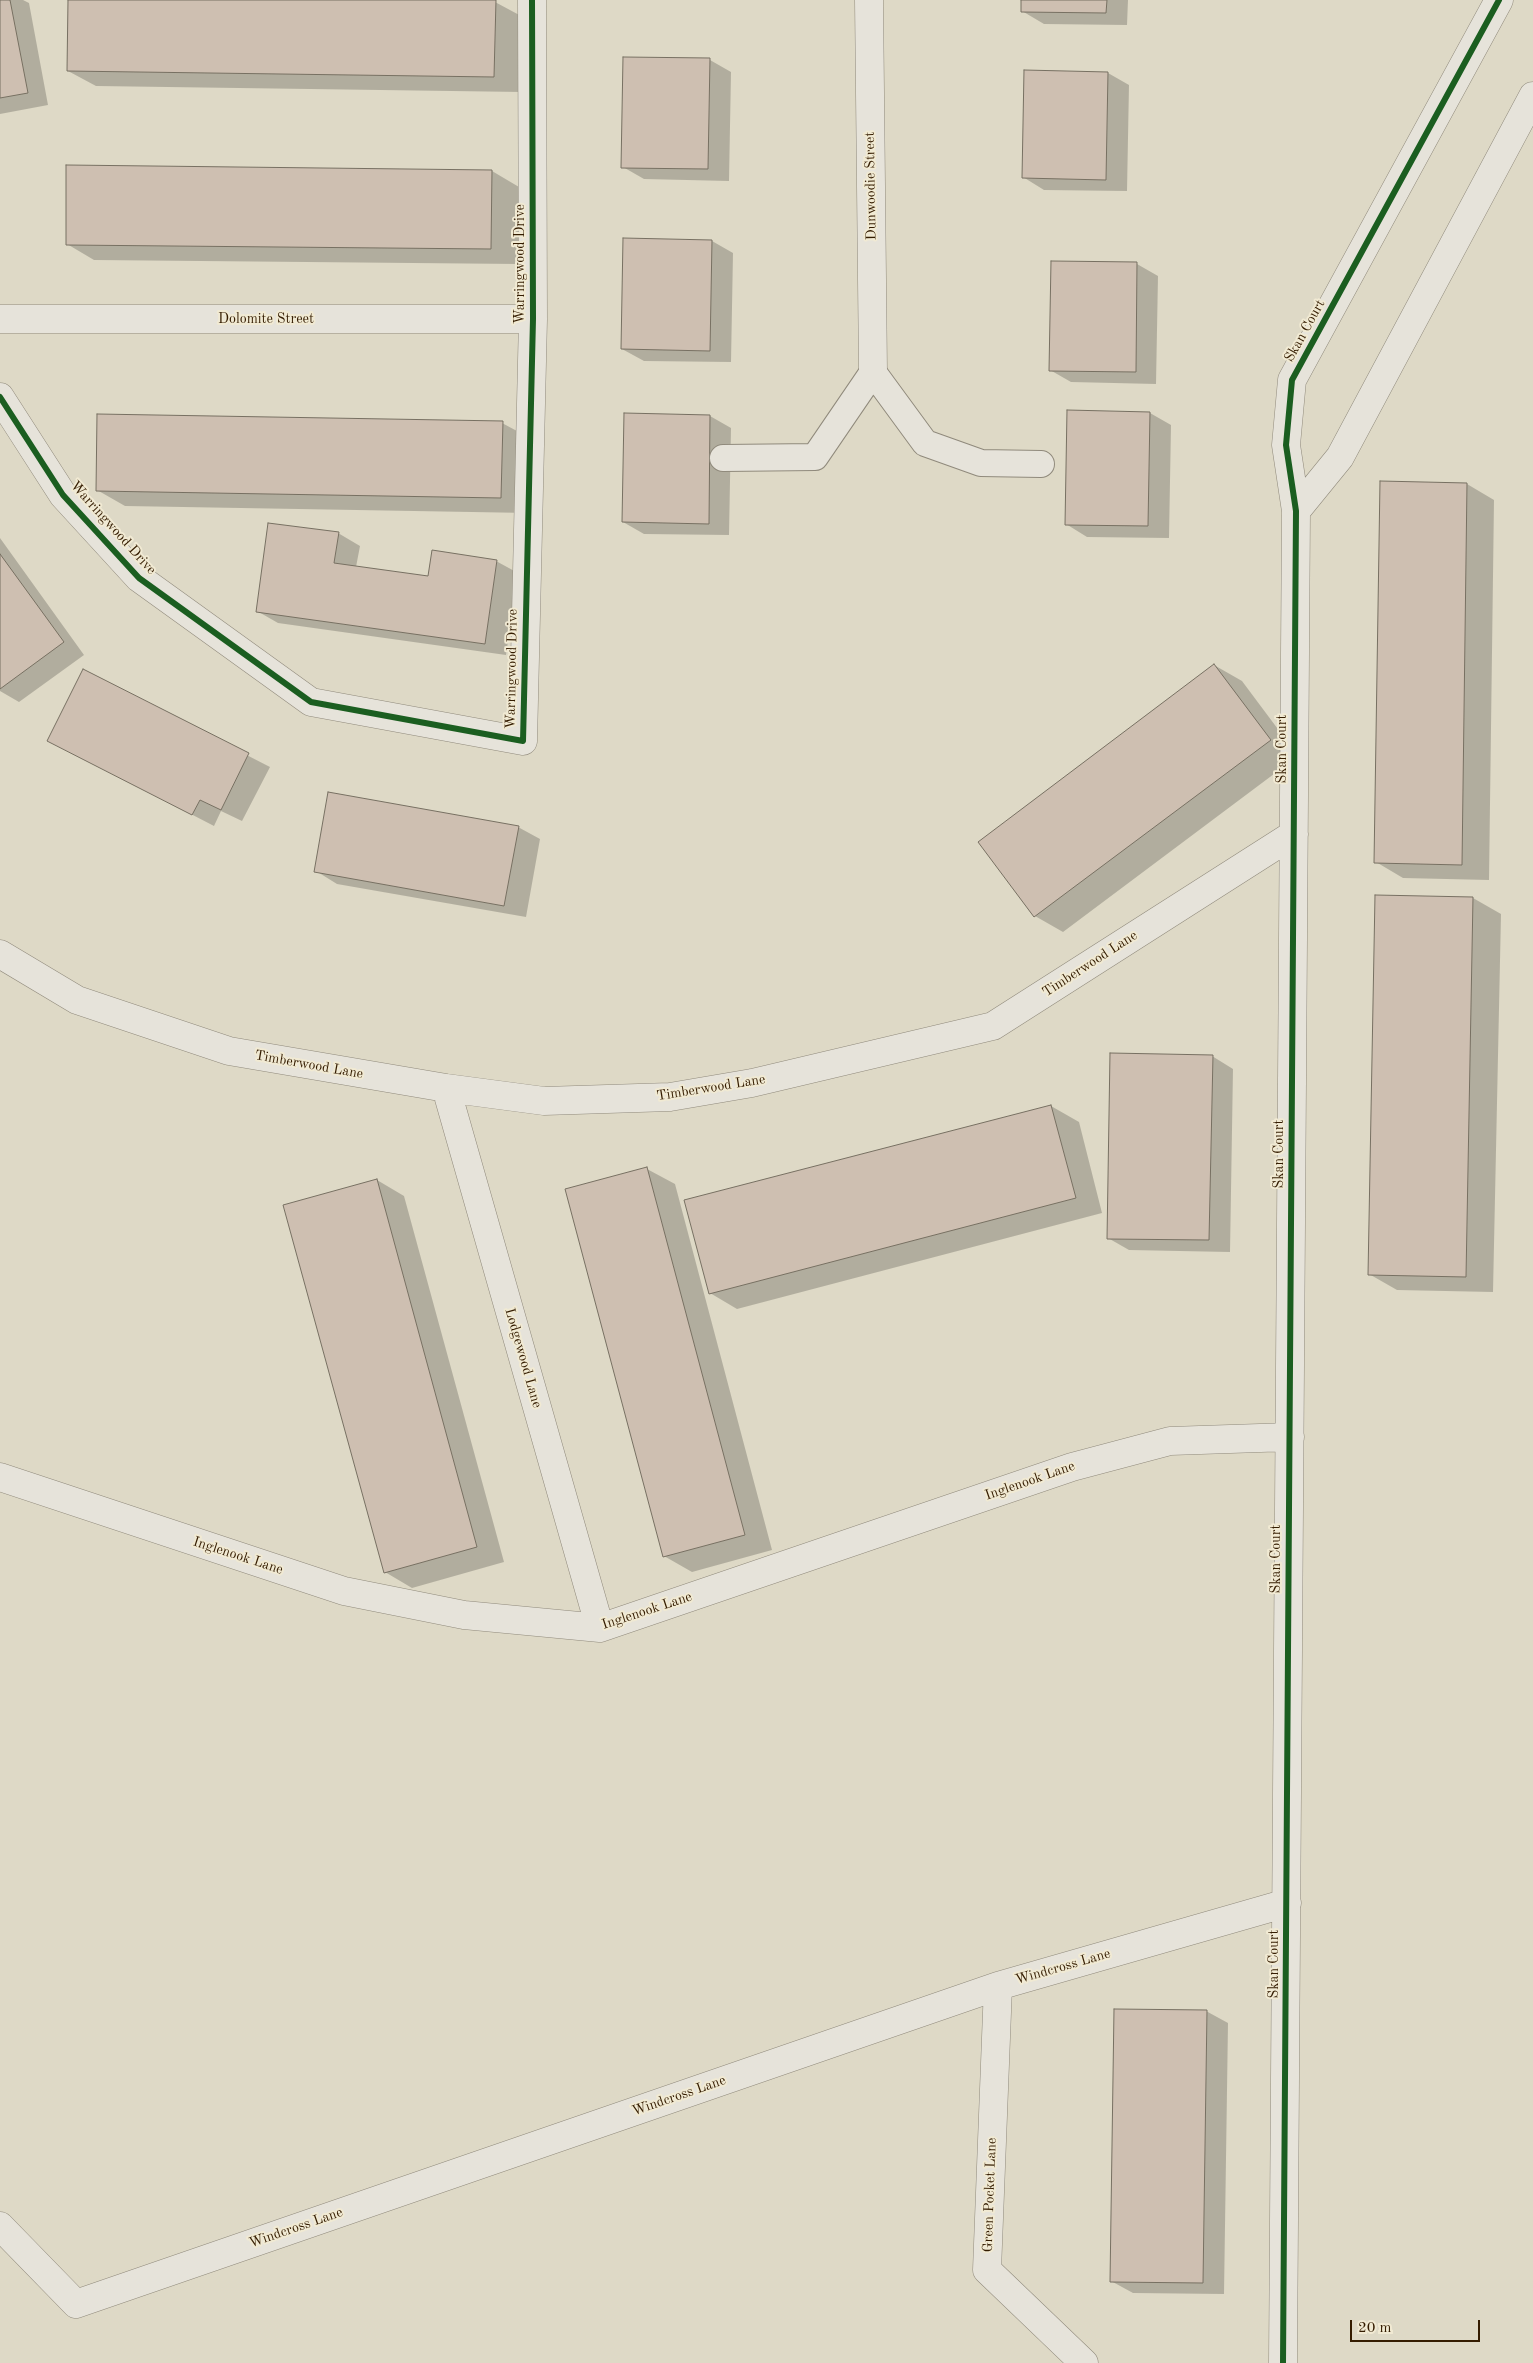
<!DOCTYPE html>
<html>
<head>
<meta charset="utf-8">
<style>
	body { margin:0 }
	#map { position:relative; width:1533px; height:2363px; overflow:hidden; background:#ded9c6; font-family:"Old Standard TT",serif }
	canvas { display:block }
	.scale { position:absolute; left:1350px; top:2320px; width:130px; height:22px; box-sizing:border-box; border:2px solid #341c00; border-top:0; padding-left:6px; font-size:15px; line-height:18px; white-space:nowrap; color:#341c00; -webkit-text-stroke:4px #f1ead3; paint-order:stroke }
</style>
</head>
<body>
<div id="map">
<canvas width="1533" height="2363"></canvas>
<div class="scale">20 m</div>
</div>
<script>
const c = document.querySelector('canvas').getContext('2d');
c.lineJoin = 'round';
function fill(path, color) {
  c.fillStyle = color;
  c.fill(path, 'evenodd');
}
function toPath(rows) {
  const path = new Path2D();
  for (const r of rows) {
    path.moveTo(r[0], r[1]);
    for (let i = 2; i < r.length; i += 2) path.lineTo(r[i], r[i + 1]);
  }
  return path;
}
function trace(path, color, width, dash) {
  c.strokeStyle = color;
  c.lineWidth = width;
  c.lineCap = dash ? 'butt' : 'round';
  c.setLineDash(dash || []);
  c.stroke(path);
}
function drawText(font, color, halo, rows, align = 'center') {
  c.font = font + ' "Old Standard TT",serif';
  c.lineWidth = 4;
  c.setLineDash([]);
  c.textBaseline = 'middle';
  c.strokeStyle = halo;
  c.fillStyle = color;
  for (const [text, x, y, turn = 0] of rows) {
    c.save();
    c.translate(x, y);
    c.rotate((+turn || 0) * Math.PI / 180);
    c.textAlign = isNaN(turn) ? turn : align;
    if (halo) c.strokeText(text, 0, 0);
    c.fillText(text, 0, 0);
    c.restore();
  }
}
const shadow = toPath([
	[0,0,23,0,29,3,48,105,0,114],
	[69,0,495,2,523,17,522,92,96,86,68,71],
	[1023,0,1128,0,1127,25,1044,24,1022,11],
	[710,60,731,72,729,181,644,179,623,167],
	[1108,73,1129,85,1127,191,1044,190,1023,177],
	[492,171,519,187,518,264,94,260,67,244],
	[712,241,733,253,731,362,644,361,622,349],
	[1052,262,1137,264,1158,276,1156,384,1071,382,1050,370],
	[1150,413,1171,425,1169,538,1087,537,1066,524],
	[625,414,710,416,731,428,729,535,644,534,623,522],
	[502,423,530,438,529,513,125,506,97,490],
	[1467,484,1494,500,1489,880,1403,878,1376,862],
	[338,533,360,546,356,567,429,577,496,561,518,573,506,655,278,623,257,611],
	[0,538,84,655,19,702,0,691],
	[1214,665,1242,681,1298,756,1063,932,1035,916,979,842],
	[83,671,270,767,242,821,221,811,214,826,48,740],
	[518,827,540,839,526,917,337,884,316,871],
	[1376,896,1473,898,1501,914,1493,1292,1397,1290,1369,1274],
	[1212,1056,1233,1069,1230,1252,1129,1250,1108,1238],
	[1051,1106,1079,1122,1102,1213,737,1309,710,1293],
	[647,1169,675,1184,772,1550,692,1572,664,1556],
	[377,1180,404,1196,504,1562,412,1588,385,1572],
	[1206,2011,1228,2023,1224,2294,1133,2293,1111,2281]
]);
const building = toPath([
	[0,0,10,0,28,93,0,98,0,0],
	[68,0,496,0,494,77,67,71,68,0],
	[1021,0,1107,0,1106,13,1021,12,1021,0],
	[623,57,710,58,708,169,621,168,623,57],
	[1024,70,1108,72,1106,180,1022,178,1024,70],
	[66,165,492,170,491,249,66,245,66,165],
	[623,238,712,240,710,351,621,349,623,238],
	[1051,261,1137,262,1136,372,1049,371,1051,261],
	[1067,410,1150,412,1148,526,1065,525,1067,410],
	[624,413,710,415,709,524,622,522,624,413],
	[97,414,503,421,501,498,96,491,97,414],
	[1380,481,1467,483,1462,865,1374,863,1380,481],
	[268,523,339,532,334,563,428,576,432,550,497,560,485,644,256,612,268,523],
	[0,554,64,642,0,689,0,554],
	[1214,664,1271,740,1034,917,978,842,1214,664],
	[83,669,249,753,221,810,200,800,192,815,47,741,83,669],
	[328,792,519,826,504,906,314,872,328,792],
	[1375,895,1473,897,1466,1277,1368,1275,1375,895],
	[1110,1053,1213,1055,1209,1240,1107,1239,1110,1053],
	[1051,1105,1076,1198,709,1294,684,1200,1051,1105],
	[647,1167,745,1535,663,1557,565,1189,647,1167],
	[377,1179,477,1547,384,1573,283,1205,377,1179],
	[1114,2009,1207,2010,1203,2283,1110,2282,1114,2009]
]);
const service = toPath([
	[723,458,815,457,873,372,925,443,981,463,1041,464]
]);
const minor = toPath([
	[869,0,873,372],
	[0,319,533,319],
	[0,397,63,495,139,578,311,702,523,741,533,319,532,0],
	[1296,511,1340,457,1533,96],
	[0,954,77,1000,229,1051,446,1088,544,1101,670,1097,752,1083,993,1026,1294,834],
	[446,1088,600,1628],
	[0,1477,344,1591,464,1615,600,1628,1072,1467,1170,1441,1290,1437],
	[998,1986,987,2270,1084,2363],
	[0,2226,76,2304,998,1986,1287,1903],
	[1283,2363,1296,511,1286,445,1292,380,1499,0]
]);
const cycleway = toPath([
	[0,397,63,495,139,578,311,702,523,741,533,319,532,0],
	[1283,2363,1296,511,1286,445,1292,380,1499,0]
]);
const streetNames = [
	["Dunwoodie Street",871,186,-91],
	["Warringwood Drive",520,264,-90],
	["Dolomite Street",266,319],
	["Skan Court",1305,331,-61],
	["Warringwood Drive",113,528,48],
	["Warringwood Drive",512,669,-89],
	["Skan Court",1282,749,-90],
	["Timberwood Lane",1090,964,-33],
	["Timberwood Lane",309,1065,10],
	["Timberwood Lane",711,1088,-9],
	["Skan Court",1279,1154,-90],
	["Lodgewood Lane",523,1358,74],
	["Inglenook Lane",1030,1481,-19],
	["Inglenook Lane",238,1556,18],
	["Skan Court",1276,1559,-90],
	["Inglenook Lane",647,1611,-18],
	["Skan Court",1274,1964,-90],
	["Windcross Lane",1063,1967,-16],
	["Windcross Lane",679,2096,-19],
	["Green Pocket Lane",990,2195,-88],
	["Windcross Lane",296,2228,-19]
];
fill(shadow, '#0003');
fill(building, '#cebfb1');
trace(building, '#777062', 1);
trace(service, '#908a7c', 28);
trace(minor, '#908a7c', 29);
trace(service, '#e6e3da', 26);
trace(minor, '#e6e3da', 28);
trace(cycleway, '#1b5e20', 6);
drawText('14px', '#341c00', '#f1ead3', streetNames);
</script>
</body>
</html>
